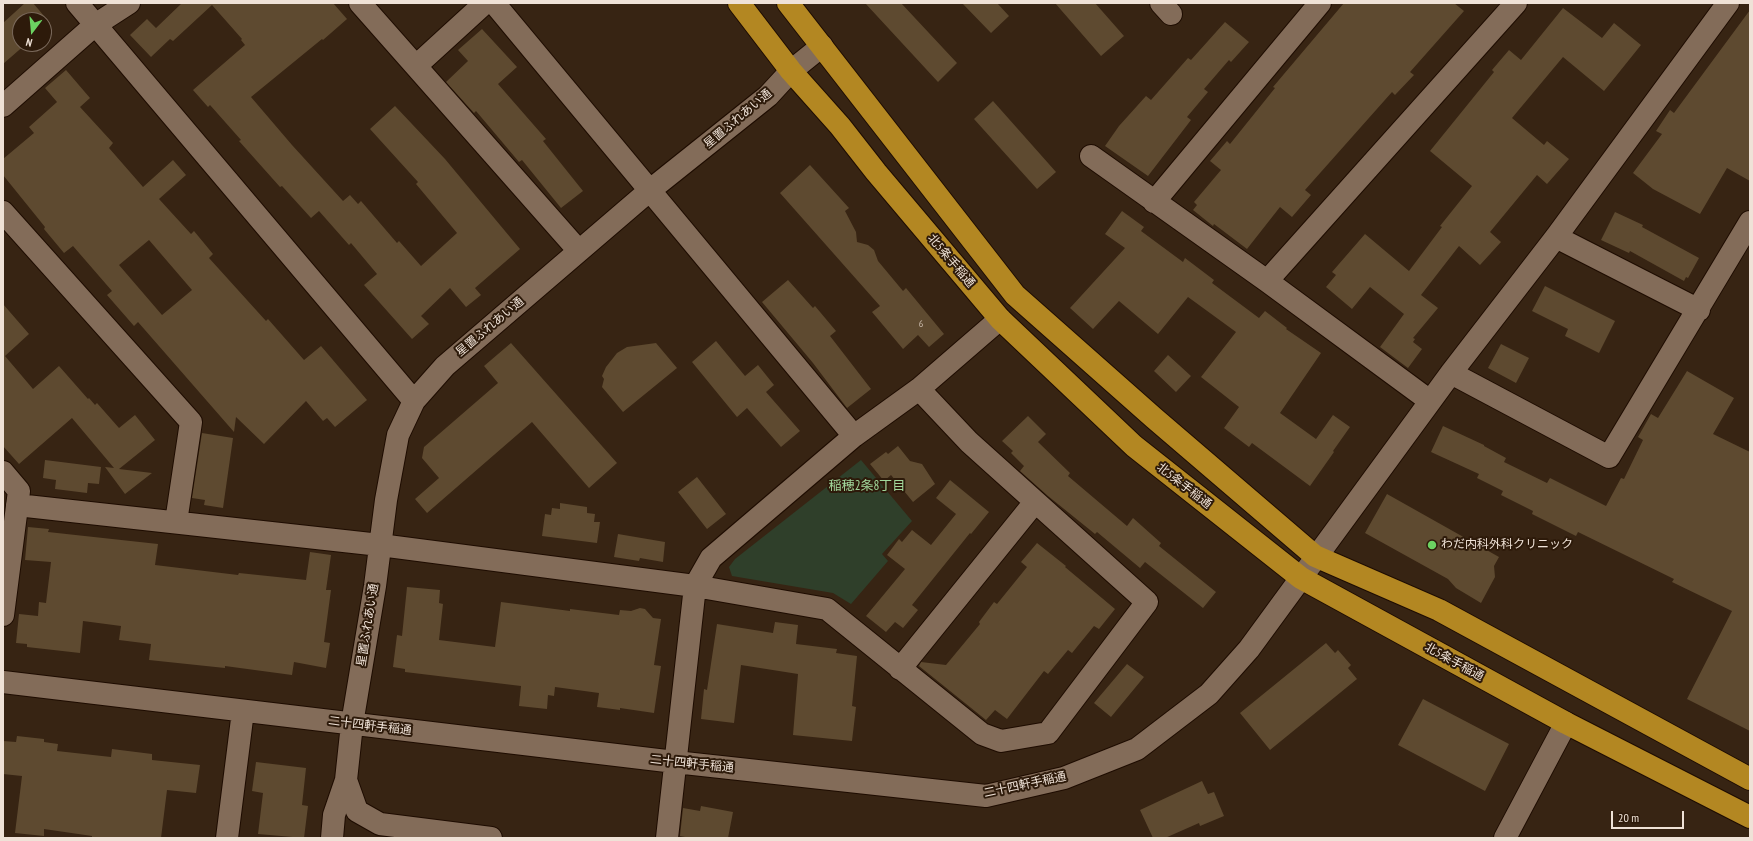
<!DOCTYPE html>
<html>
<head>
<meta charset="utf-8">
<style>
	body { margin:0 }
	#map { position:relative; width:1753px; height:841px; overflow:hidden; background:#372413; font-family:"PT Sans Narrow",sans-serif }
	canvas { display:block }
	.frame { position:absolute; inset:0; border:4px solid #efe2d7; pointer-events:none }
	.north { position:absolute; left:12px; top:12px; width:40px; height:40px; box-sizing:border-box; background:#2d1a0a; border:1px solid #7b6a5c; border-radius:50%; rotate:196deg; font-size:11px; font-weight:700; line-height:16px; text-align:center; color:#efe2d7 }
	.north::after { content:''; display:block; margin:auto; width:14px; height:18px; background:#6cd362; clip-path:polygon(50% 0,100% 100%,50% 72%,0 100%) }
	.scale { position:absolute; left:1611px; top:811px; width:73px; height:18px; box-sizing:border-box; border:2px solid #efe2d7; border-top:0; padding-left:5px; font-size:12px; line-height:14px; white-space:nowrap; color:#efe2d7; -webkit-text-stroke:3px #2d1a0a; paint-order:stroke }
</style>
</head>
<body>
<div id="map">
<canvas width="1753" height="841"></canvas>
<div class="frame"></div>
<div class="north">N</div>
<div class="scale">20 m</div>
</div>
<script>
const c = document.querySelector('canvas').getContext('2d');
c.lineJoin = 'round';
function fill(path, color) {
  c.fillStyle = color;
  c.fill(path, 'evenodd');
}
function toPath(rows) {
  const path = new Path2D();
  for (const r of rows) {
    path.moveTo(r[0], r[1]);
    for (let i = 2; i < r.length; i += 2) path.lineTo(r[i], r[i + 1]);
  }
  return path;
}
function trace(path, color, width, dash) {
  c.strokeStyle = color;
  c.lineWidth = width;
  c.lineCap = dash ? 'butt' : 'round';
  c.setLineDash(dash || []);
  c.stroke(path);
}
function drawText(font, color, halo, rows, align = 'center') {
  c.font = font + ' "PT Sans Narrow","Noto Sans JP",sans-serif';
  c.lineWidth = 4;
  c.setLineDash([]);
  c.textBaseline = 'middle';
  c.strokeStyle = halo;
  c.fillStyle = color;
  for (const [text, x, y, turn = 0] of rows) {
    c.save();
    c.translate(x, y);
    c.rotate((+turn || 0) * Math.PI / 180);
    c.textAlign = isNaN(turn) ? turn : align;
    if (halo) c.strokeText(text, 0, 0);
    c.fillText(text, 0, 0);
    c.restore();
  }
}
const green = toPath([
	[861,460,912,521,882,554,888,561,851,604,833,593,732,576,729,567,735,559]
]);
const building = toPath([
	[25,3,33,3,50,23,44,28,44,20,20,20,20,44,26,44,3,64,3,23],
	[182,3,333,3,347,19,323,40,322,39,251,97,292,145,343,201,350,195,358,204,361,201,397,243,399,241,421,266,457,233,416,184,418,182,370,129,395,106,445,159,520,249,475,288,481,295,466,307,450,288,421,316,429,324,412,339,364,285,377,274,351,243,349,245,319,211,311,218,282,186,280,187,239,141,241,140,210,105,208,107,193,90,245,45,241,40,242,39,212,5,173,41,170,39,151,57,130,35,147,19,156,28],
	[865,3,901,3,957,63,938,82],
	[962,3,997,3,1009,16,991,33],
	[1055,3,1095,3,1124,36,1101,56],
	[1344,3,1454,3,1464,11,1410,72,1414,75,1395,95,1392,92,1305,190,1311,195,1292,217,1280,207,1247,249,1214,224,1213,226,1193,210,1197,205,1194,202,1221,170,1210,161,1227,141,1230,144,1275,88,1273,87],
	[1563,8,1602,38,1614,23,1641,45,1604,91,1563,57,1512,118,1544,145,1547,141,1569,159,1547,184,1537,175,1490,232,1501,242,1480,265,1459,246,1421,295,1438,308,1413,338,1415,339,1413,342,1422,349,1408,368,1380,347,1404,314,1370,287,1352,309,1326,287,1336,275,1332,272,1365,234,1409,271,1442,227,1440,226,1472,186,1430,151,1494,72,1492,70,1509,50,1521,60],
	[1750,10,1750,181,1727,168,1700,214,1653,189,1633,173,1662,134,1656,131,1670,110,1674,113],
	[1225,22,1249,42,1231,62,1229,60,1204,89,1208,92,1187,117,1191,120,1148,176,1105,146,1119,126,1146,96,1151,100,1188,58,1191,60],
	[482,29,517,67,498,84,546,139,543,141,583,191,561,208,522,160,519,162,476,111,474,113,446,82,468,61,458,50],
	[66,70,90,98,80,107,113,143,109,148,143,187,173,160,186,175,159,199,191,234,194,231,213,254,209,258,266,321,268,319,304,360,321,346,367,400,335,427,327,418,323,421,306,401,264,444,236,417,234,432,138,322,134,326,107,295,112,291,73,246,64,253,44,229,45,227,3,175,3,159,34,133,29,127,57,102,45,88],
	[149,240,192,290,162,315,119,265],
	[993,101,1056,172,1037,189,974,119],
	[810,165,849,208,845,211,856,232,857,242,868,245,874,250,878,261,903,291,906,288,944,334,929,347,918,335,903,349,872,312,880,306,780,193],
	[1122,211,1144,227,1141,231,1183,262,1185,258,1214,280,1212,283,1259,318,1265,311,1287,328,1286,329,1321,353,1280,413,1316,439,1333,415,1350,427,1333,451,1334,452,1310,486,1252,443,1249,447,1224,428,1239,407,1201,377,1236,332,1188,297,1158,334,1119,301,1093,329,1070,308,1125,248,1105,234],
	[1615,212,1643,225,1642,227,1699,258,1688,278,1686,277,1684,281,1630,251,1629,253,1601,240],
	[788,280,813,308,815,306,836,331,830,336,871,389,847,408,813,363,762,302],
	[1545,286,1615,321,1599,353,1565,336,1568,329,1532,311],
	[3,304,29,334,5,356,33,389,59,366,88,399,89,398,95,405,97,403,119,428,135,415,155,440,119,469,152,473,125,494,105,467,114,468,72,418,19,464,3,446],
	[716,341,745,376,758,365,774,385,766,392,800,431,781,447,747,408,737,417,692,362],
	[511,343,617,463,589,488,532,422,427,513,415,499,439,478,422,458,424,447,498,383,484,366],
	[656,343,677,368,623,412,602,387,604,379,602,376,606,367,617,353,627,347],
	[1501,344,1529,358,1516,383,1488,368],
	[1168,355,1191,376,1176,392,1154,371],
	[1687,371,1734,398,1713,434,1750,452,1750,731,1687,699,1732,611,1672,582,1674,579,1578,532,1576,536,1532,514,1533,511,1501,495,1503,491,1477,478,1479,474,1431,452,1443,426,1484,445,1484,446,1506,458,1504,462,1547,483,1550,478,1606,506,1621,478,1624,479,1643,440,1638,437,1651,414,1658,418],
	[1028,416,1046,434,1038,442,1070,473,1068,476,1127,526,1133,518,1161,543,1159,546,1216,592,1203,608,1145,562,1140,568,1097,532,1095,534,1048,496,1020,471,1024,466,1011,453,1013,451,1002,441],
	[202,433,233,438,223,508,204,505,205,500,192,498],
	[898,446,910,461,922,464,935,484,913,502,891,475,884,481,870,464,886,452,888,454],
	[45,460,101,467,99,484,88,483,87,493,55,489,56,480,43,478],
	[697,477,726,514,707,529,678,492],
	[950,480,989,512,971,534,970,533,912,605,918,610,903,628,895,622,886,632,866,616,905,569,887,555,899,539,902,542,912,530,931,545,956,514,936,498],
	[1387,494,1499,557,1494,566,1495,577,1481,603,1456,588,1448,579,1365,533],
	[560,503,587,507,587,513,595,514,594,522,600,522,597,543,542,536,545,514,551,515,552,508,560,509],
	[28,527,49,529,48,532,158,544,155,565,238,575,239,573,306,580,310,552,331,555,326,590,331,590,324,642,330,643,326,668,294,662,292,675,225,666,225,668,149,660,151,644,119,640,121,626,83,621,80,653,27,647,27,644,16,643,19,614,38,616,39,602,46,603,51,562,25,560],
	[618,534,665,542,663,562,640,558,639,561,614,557],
	[1037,543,1066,566,1065,567,1115,609,1099,629,1094,626,1072,653,1068,650,1048,674,1044,671,1007,719,995,710,986,720,919,666,921,662,946,665,980,624,979,622,994,602,997,604,1027,567,1021,562],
	[407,587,440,590,439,603,443,604,439,640,495,647,501,602,570,611,570,609,619,615,620,610,631,611,640,608,645,609,653,618,661,619,654,665,661,666,654,713,620,708,620,710,597,707,599,693,555,687,554,696,548,695,547,709,519,706,521,686,405,672,405,669,393,667,397,635,402,636],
	[775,622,798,625,796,644,837,649,836,653,857,656,852,706,856,707,852,741,793,735,798,674,741,665,734,723,701,719,704,689,707,690,717,624,773,633],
	[1326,643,1335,653,1338,650,1351,665,1348,668,1357,679,1270,750,1240,713],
	[1127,664,1144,677,1111,717,1094,703],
	[1423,699,1509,744,1485,791,1398,745],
	[17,736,44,739,44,742,58,744,57,751,111,757,112,749,152,754,152,760,200,765,196,793,167,790,161,838,92,838,92,836,44,829,44,836,15,833,22,776,3,774,3,741,16,742],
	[256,762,306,768,302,805,308,806,304,838,258,834,263,793,252,791],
	[1202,781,1208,794,1214,792,1224,816,1200,826,1199,823,1165,838,1153,838,1140,810],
	[701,806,733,812,728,838,690,838,680,836,683,808,700,811]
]);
const minor = toPath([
	[77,3,414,401],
	[360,3,579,251],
	[494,3,854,436],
	[1161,3,1171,14],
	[416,66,485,3],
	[3,106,95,25,129,3],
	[1091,156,1267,281,1430,401],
	[1154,202,1320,3],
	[3,212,191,422,176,522],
	[1556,237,1699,310],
	[1267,281,1516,3],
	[1451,373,1609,457,1750,222],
	[3,472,19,491,3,615],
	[17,505,380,545,695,586,827,609,982,734,1001,741,1048,733,1147,602,969,442,919,389],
	[900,669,1035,502],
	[3,682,675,762,986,796,1064,778,1137,749,1209,694,1249,649,1451,373,1556,237,1728,3],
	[346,780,357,811,380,824,491,838],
	[227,838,243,711],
	[332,838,334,815,346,780,352,724,375,586,386,500,398,435,414,401,445,366,649,191,768,96,791,71,822,46],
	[667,838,695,586,711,558,854,436,919,389,1000,319],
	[1505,838,1566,723]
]);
const highway = toPath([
	[739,3,791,71,840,126,876,172,1000,319,1134,446,1301,578,1566,723,1750,817],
	[788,3,1015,295,1154,418,1315,556,1439,610,1750,779]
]);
const markers = [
	[1432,545,5,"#6cd362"]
];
const numberNames = [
	["6",921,324]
];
const streetNames = [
	["星置ふれあい通",738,119,-40],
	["北5条手稲通",951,261,50],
	["星置ふれあい通",490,327,-40],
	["北5条手稲通",1184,486,38],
	["星置ふれあい通",368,625,-81],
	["北5条手稲通",1454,662,29],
	["二十四軒手稲通",370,726,7],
	["二十四軒手稲通",692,764,6],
	["二十四軒手稲通",1025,785,-12]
];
const poiNames = [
	["わだ内科外科クリニック",1441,545]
];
const neighbourhoodNames = [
	["稲穂2条8丁目",867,486]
];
fill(green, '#2f3f2a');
fill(building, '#5e4a30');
trace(minor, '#1e0c01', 24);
trace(highway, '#1e0c01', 24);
trace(minor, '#836c59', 22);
trace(highway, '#b38722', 22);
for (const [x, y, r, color] of markers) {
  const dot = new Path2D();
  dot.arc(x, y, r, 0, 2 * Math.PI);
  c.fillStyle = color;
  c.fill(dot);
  trace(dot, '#2d1a0a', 1.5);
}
drawText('10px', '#cbbcad', null, numberNames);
drawText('12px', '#efe2d7', '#2d1a0a', streetNames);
drawText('12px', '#efe2d7', '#2d1a0a', poiNames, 'left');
drawText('13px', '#a2d89c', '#2d1a0a', neighbourhoodNames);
</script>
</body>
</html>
